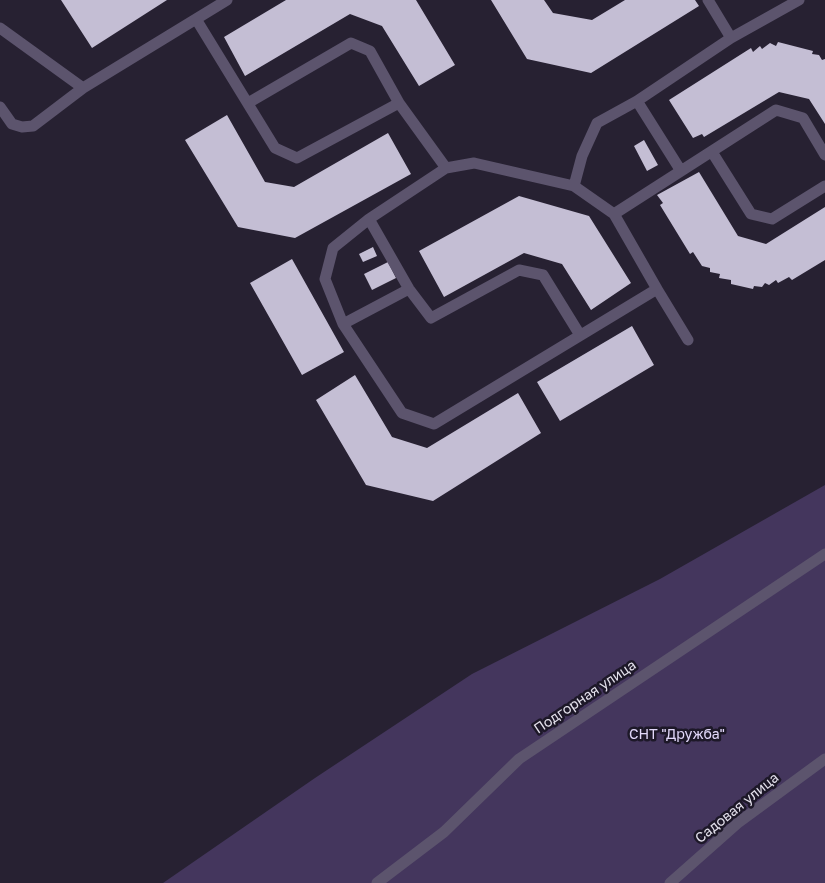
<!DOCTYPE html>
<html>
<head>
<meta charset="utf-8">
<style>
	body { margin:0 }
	canvas { display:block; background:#272132 }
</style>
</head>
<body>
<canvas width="825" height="883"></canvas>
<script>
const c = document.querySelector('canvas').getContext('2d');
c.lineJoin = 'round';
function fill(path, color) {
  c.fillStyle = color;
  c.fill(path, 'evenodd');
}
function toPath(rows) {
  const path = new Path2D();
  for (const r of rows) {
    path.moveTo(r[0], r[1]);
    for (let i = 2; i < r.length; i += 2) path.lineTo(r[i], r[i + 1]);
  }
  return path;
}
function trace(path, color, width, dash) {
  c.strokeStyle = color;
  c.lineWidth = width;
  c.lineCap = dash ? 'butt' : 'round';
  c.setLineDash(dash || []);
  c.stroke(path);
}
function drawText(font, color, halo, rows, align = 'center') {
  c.font = font + ' "Golos Text",sans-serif';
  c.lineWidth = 5;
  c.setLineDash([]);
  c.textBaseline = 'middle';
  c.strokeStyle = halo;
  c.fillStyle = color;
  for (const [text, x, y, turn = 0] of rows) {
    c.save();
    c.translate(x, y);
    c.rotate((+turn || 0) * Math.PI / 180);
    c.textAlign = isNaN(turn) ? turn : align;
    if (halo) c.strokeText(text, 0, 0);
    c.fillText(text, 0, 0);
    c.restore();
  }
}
const green = toPath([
	[825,485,825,883,163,883,315,778,472,674,660,579]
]);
const building = toPath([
	[61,0,167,0,92,48],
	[286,0,416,0,455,65,419,86,382,26,350,14,245,76,224,37],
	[491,0,544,0,553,13,592,20,625,0,695,0,699,6,591,73,527,59],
	[778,42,813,51,812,54,819,55,822,60,825,59,825,124,809,99,779,92,704,137,702,134,693,138,669,100,751,48,753,52,760,46,762,49,770,43,776,46],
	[227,115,265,182,294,187,388,133,411,174,295,238,238,227,185,140],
	[644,140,658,165,647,171,634,146],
	[699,172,738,236,766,244,825,207,825,260,792,280,789,277,778,283,776,280,769,285,765,283,762,287,754,286,753,289,731,284,731,280,719,278,720,274,710,272,710,268,702,266,693,252,690,254,660,205,663,203,657,195],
	[519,196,589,216,631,283,591,310,562,264,524,253,444,297,419,251],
	[373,247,377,256,363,262,359,254],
	[292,259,344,352,302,375,250,283],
	[388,262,396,278,372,290,364,274],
	[632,326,654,365,560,421,537,382],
	[355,375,392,437,427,448,518,393,541,433,433,501,366,485,316,400]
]);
const service = toPath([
	[196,19,227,0],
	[0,28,83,88,196,19,275,148,297,158,399,103],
	[731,38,799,0],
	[637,101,681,171],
	[248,103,351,43,370,51,399,103,446,168],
	[0,107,12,124,22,127,33,126,83,88],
	[712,152,751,214,772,219,825,186],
	[474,163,574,186,614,214,657,289,434,424,402,413,343,324,325,279,333,248,369,219,446,168,474,163],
	[574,186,582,156,597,123,637,101,731,38,708,0],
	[614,214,776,110,803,118,825,155],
	[369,219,409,289,431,318,519,270,543,275,580,335],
	[657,289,688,340],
	[343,324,409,289],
	[377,883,444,832,519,759,825,554],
	[670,883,739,822,825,759]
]);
const streetNames = [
	["Подгорная улица",585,697,-34],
	["Садовая улица",737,808,-39]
];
const parkNames = [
	["СНТ \"Дружба\"",677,735]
];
fill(green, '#44365d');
fill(building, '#c4bed4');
trace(service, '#5c546d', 11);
drawText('14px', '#e4e1ec', '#1d1828', streetNames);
drawText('14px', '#e2d8fa', '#1d1828', parkNames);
</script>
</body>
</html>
